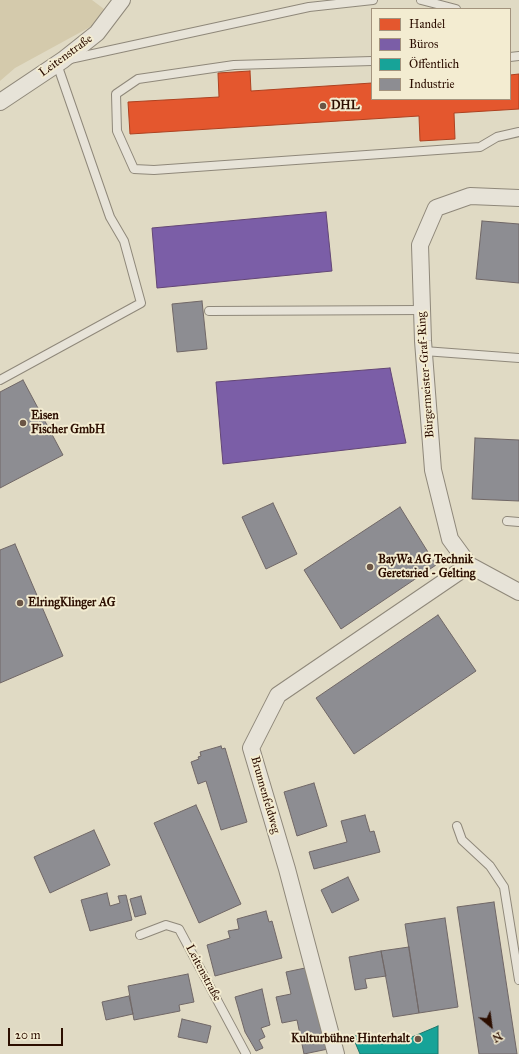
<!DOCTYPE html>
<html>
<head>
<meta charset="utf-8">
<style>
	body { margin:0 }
	#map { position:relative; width:519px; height:1054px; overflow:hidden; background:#e0dac4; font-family:"IM FELL Great Primer",serif }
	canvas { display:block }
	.legend { position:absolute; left:371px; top:8px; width:140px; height:92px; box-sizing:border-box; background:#f3ecd1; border:1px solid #a3937d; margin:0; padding:5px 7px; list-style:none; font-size:12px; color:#2c0e00 }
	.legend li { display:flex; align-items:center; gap:8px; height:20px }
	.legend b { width:20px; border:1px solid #a3937d }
	.north { position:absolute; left:471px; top:1006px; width:40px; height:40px; -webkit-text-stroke:3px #f3ecd1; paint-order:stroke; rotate:151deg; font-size:11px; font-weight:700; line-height:16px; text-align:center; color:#2c0e00 }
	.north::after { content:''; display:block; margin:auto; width:14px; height:18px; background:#2c0e00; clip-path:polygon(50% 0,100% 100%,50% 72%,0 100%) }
	.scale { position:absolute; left:8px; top:1028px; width:55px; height:18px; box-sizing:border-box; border:2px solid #2c0e00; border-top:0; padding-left:5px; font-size:12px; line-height:14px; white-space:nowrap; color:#2c0e00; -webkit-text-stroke:3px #f3ecd1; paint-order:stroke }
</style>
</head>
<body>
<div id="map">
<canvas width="519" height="1054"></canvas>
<ul class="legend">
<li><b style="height:11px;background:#e4572e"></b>Handel</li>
<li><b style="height:11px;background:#7b5ea7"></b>Büros</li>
<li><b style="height:11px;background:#17a398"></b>Öffentlich</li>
<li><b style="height:11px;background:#8d8d92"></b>Industrie</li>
</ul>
<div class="north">N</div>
<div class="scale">20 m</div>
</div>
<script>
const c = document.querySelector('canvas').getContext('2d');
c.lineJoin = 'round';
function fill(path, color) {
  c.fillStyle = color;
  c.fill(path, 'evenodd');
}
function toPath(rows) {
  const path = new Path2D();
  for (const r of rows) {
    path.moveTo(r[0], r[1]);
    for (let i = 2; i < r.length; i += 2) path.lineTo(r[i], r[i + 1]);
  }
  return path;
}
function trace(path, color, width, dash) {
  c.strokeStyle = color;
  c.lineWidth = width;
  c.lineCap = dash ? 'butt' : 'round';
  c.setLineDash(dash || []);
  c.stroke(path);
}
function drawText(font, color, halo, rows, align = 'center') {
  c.font = font + ' "IM FELL Great Primer",serif';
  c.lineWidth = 4;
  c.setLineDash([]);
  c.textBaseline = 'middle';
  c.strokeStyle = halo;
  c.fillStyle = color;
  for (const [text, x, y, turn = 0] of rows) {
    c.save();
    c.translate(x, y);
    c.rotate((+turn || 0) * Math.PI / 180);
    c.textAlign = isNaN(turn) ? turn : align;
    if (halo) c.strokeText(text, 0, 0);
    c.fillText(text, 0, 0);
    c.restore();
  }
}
const green = toPath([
	[0,0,92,0,112,15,15,68,0,81]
]);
const shops = toPath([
	[250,71,251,91,372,83,372,99,510,99,510,75,519,74,519,109,454,113,455,139,420,141,419,116,130,134,128,102,219,97,218,73,250,71]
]);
const offices = toPath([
	[326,212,332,271,157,288,152,228,326,212],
	[390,368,406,443,223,464,216,382,390,368]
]);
const public = toPath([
	[438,1026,438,1054,360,1054,352,1035,382,1040,412,1037,438,1026]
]);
const industry = toPath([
	[482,221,519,224,519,283,476,279,482,221],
	[202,301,207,349,177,352,172,304,202,301],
	[23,380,63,455,0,488,0,392,23,380],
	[475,438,519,440,519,501,472,499,475,438],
	[273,503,297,554,266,569,242,517,273,503],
	[400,507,436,565,341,629,304,570,400,507],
	[15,544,63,656,0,683,0,550,15,544],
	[438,615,476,671,354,754,316,698,438,615],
	[221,746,222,749,225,748,247,822,221,830,206,781,198,784,191,762,199,759,198,757,201,756,200,752,221,746],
	[314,783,327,826,297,836,284,792,314,783],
	[196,805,241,904,199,923,154,823,196,805],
	[365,815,370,832,374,831,380,852,314,869,309,852,347,842,341,821,365,815],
	[94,830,110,865,50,893,34,857,94,830],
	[348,877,359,900,332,913,321,890,348,877],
	[107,893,110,906,120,903,118,896,126,895,132,920,90,931,81,900,107,893],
	[141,896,146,914,135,917,130,899,141,896],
	[494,902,517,1054,479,1054,457,907,494,902],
	[266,911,269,922,272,921,282,958,215,976,207,945,230,938,228,931,239,929,237,919,266,911],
	[445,918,458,1007,419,1013,405,924,445,918],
	[409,947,419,1013,393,1017,381,951,409,947],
	[381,951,386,976,365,979,367,988,355,990,349,957,381,951],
	[310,967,328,1049,304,1054,297,1020,282,1023,276,997,291,994,286,972,310,967],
	[188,974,194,1002,179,1005,180,1011,134,1020,128,986,188,974],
	[262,989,270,1025,261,1028,265,1037,259,1040,263,1048,256,1051,245,1032,235,997,262,989],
	[129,996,133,1014,106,1020,102,1002,129,996],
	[182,1019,211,1026,207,1043,178,1037,182,1019]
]);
const service = toPath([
	[421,0,456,9],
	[510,57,519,56],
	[70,59,309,7,373,0],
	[372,61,234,65,138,79,116,94,117,131,134,169,154,170,480,147,497,137,519,132],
	[209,311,422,310],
	[424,351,519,358],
	[0,380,141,303,124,241,110,217,57,64],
	[507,521,519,522],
	[457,826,462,840,490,866,504,887,519,980],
	[140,935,166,925,179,929,246,1054]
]);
const minor = toPath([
	[0,102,63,60,97,33,122,0],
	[519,198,470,196,436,208,420,245,423,341,433,470,450,539,469,565,519,592],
	[336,1054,287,869,251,748,278,695,469,565]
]);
const markers = [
	[323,106,4,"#6b5545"],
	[23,423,4,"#6b5545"],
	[370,567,4,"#6b5545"],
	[20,603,4,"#6b5545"],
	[418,1039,4,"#6b5545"]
];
const streetNames = [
	["Leitenstraße",66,56,-36],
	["Bürgermeister-Graf-Ring",426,375,-94],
	["Brunnenfeldweg",265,795,74],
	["Leitenstraße",203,973,62]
];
const poiNames = [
	["DHL",331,106],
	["Eisen",31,416],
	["Fischer GmbH",31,430],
	["BayWa AG Technik",378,560],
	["Geretsried - Gelting",378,574],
	["ElringKlinger AG",28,603],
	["Kulturbühne Hinterhalt",410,1039,"right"]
];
fill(green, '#d4caac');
fill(shops, '#e4572e');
trace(shops, '#ad4120', 1);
fill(offices, '#7b5ea7');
trace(offices, '#634675', 1);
fill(public, '#17a398');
trace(public, '#1d766a', 1);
fill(industry, '#8d8d92');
trace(industry, '#706766', 1);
trace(service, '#8f887a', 10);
trace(minor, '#8f887a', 18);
trace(service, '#e7e3d8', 8);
trace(minor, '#e7e3d8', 16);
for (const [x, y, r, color] of markers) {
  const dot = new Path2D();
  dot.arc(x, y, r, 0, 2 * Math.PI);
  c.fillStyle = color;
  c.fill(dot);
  trace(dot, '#f3ecd1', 1.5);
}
drawText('12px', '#2c0e00', '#f3ecd1', streetNames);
drawText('bold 12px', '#2c0e00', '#f3ecd1', poiNames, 'left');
</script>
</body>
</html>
